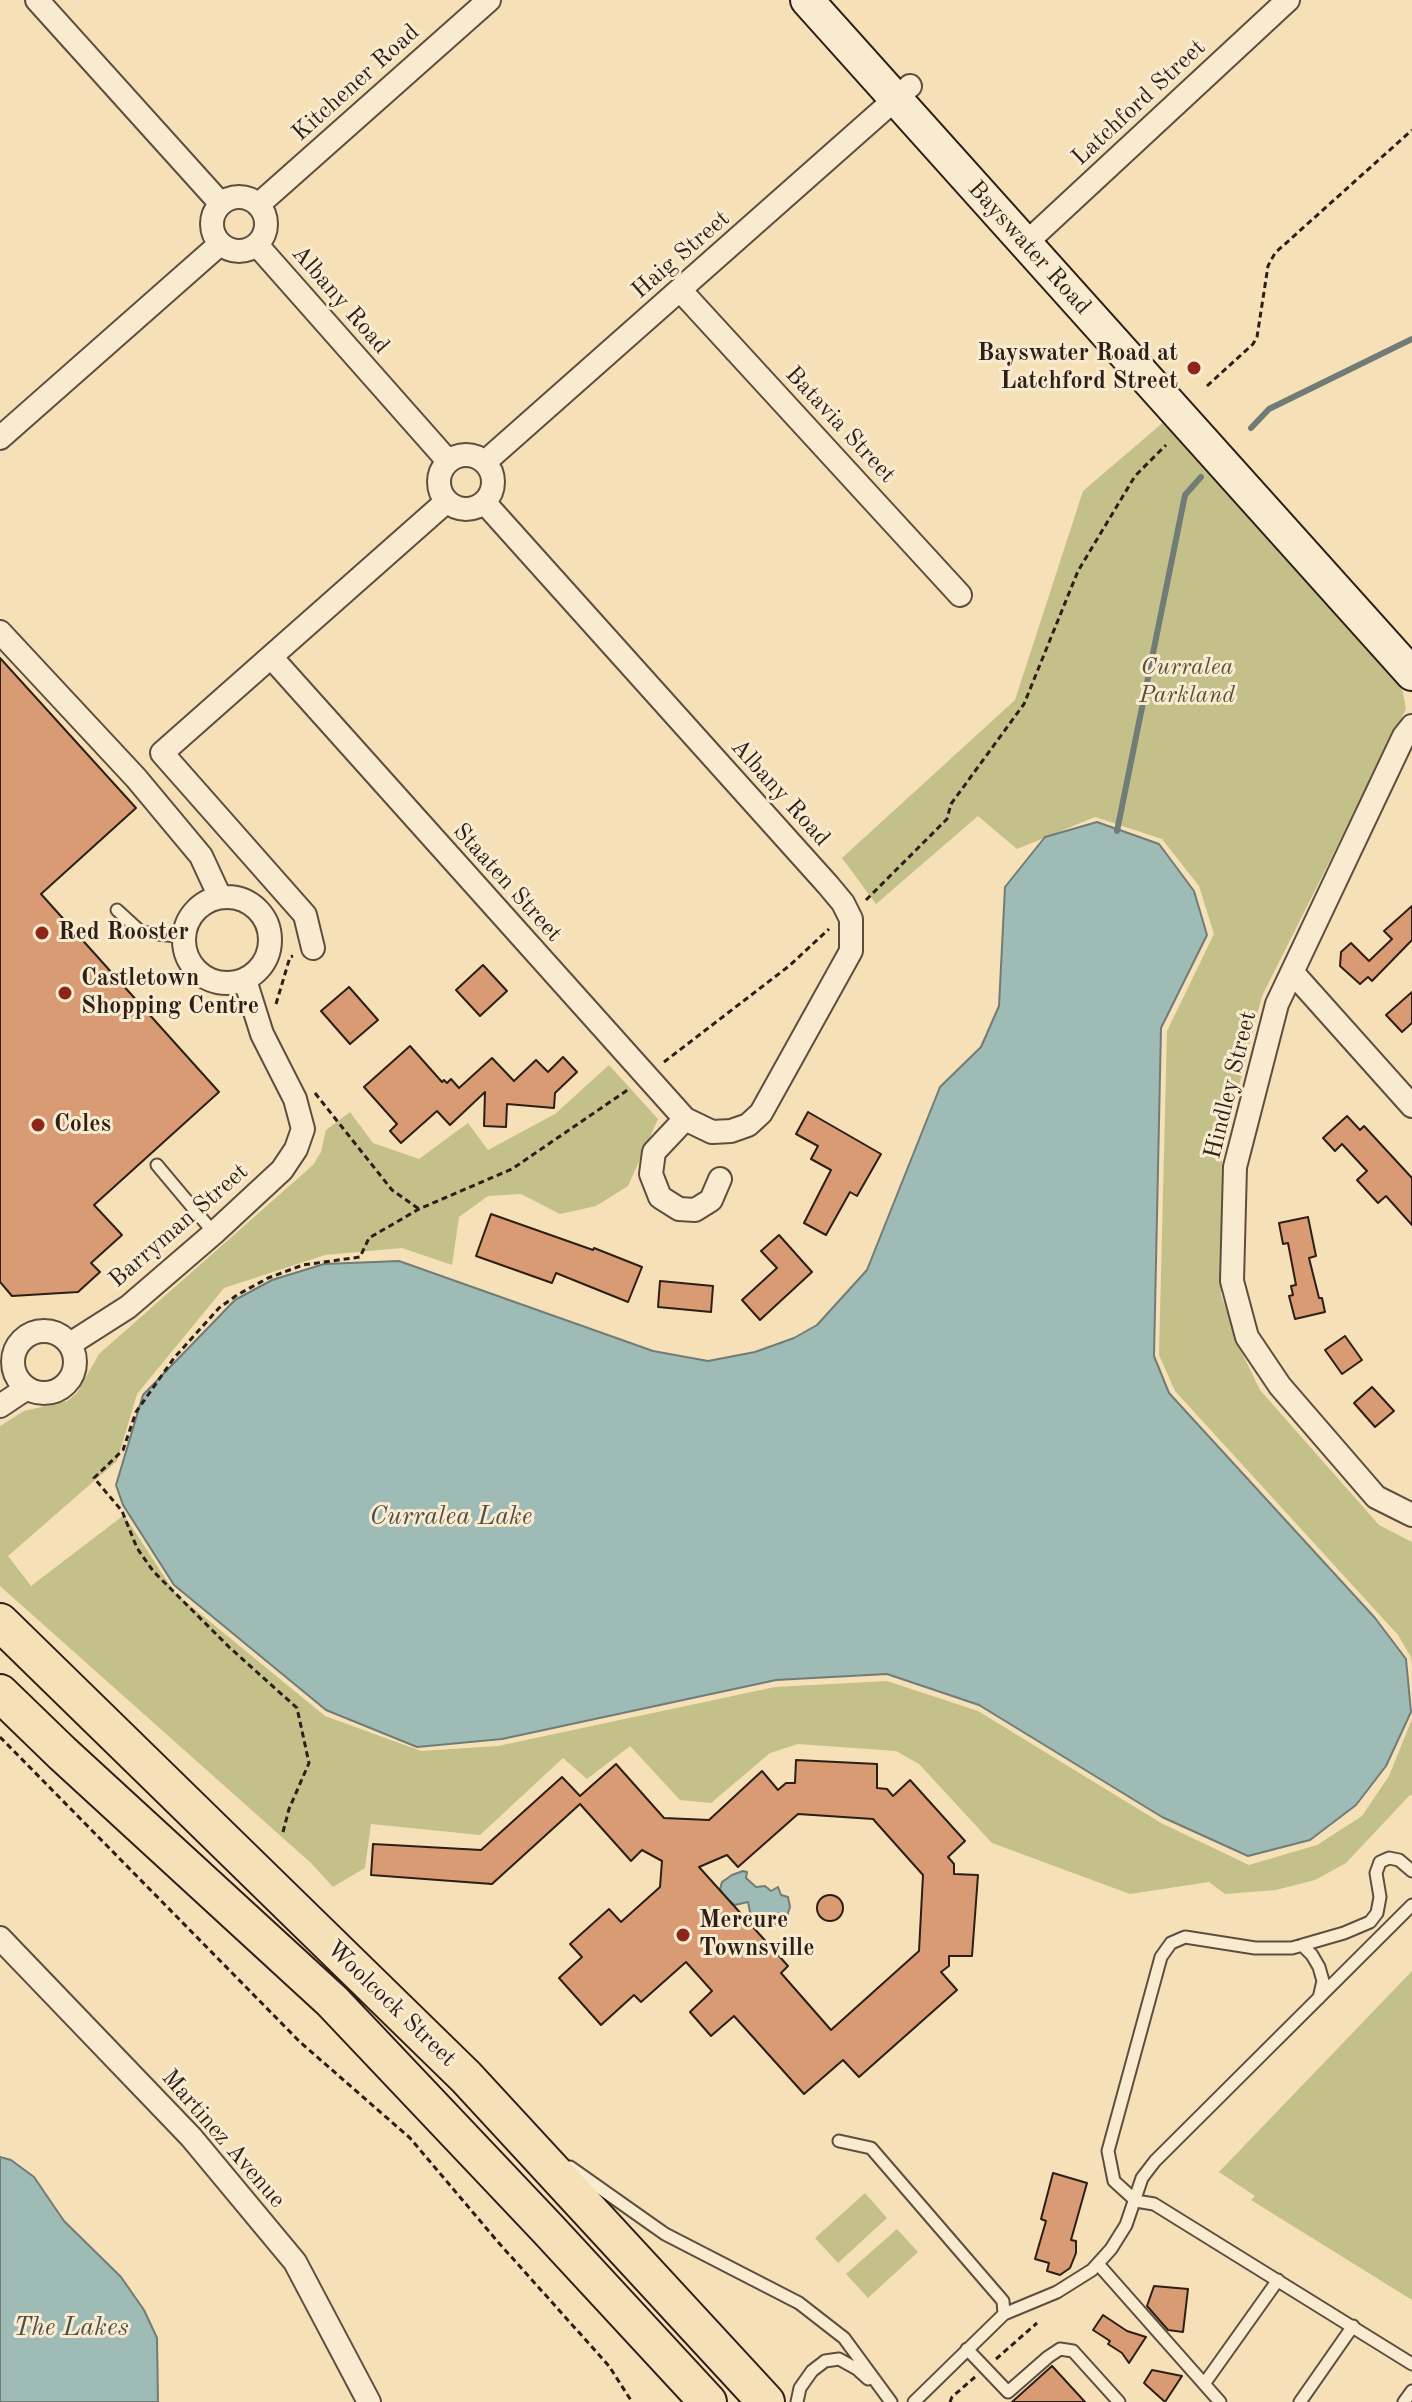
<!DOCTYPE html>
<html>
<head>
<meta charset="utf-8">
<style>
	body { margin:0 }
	canvas { display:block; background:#f6e0b7 }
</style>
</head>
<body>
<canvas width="1412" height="2402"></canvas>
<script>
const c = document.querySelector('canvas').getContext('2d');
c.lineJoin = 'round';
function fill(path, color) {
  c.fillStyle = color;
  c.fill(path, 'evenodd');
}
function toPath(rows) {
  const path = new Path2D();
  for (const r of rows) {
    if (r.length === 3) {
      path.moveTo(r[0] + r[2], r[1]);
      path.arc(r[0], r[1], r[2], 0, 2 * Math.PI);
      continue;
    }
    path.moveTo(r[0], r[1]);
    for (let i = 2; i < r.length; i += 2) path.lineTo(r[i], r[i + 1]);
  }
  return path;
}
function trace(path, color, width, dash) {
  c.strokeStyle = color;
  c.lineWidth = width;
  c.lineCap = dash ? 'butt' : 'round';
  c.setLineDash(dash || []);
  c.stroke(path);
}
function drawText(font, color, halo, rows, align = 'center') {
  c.font = font + ' "Old Standard TT",serif';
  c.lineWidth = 6;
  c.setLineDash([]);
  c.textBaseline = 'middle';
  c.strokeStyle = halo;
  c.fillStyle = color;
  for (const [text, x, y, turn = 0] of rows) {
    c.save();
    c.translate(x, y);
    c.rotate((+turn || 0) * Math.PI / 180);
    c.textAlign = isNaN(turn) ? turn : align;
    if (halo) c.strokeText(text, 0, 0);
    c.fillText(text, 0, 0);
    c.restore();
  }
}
const green = toPath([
	[1166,420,1402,687,1406,709,1262,996,1222,1152,1221,1295,1241,1351,1260,1390,1379,1525,1412,1542,1412,1666,1411,1657,1398,1635,1175,1391,1159,1355,1167,1031,1214,934,1199,886,1162,839,1095,817,1017,849,978,816,876,904,842,858,1015,700,1083,491],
	[609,1065,658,1119,628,1186,596,1206,560,1214,521,1194,488,1196,459,1217,452,1265,402,1248,325,1255,224,1288,137,1394,117,1461,8,1556,31,1586,124,1515,175,1593,325,1716,421,1751,498,1746,775,1687,887,1681,978,1711,1161,1823,1249,1865,1317,1845,1362,1816,1389,1776,1412,1719,1412,1796,1410,1795,1346,1863,1315,1880,1276,1890,1225,1894,1209,1882,1130,1894,992,1843,919,1764,896,1751,798,1744,770,1753,711,1803,680,1800,630,1746,587,1779,563,1758,480,1835,371,1824,365,1868,333,1887,311,1863,0,1586,0,1426,24,1411,67,1401,77,1393,99,1354,313,1165,321,1152,326,1130,350,1112,373,1143,419,1159,468,1123,488,1150,555,1114],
	[1412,1971,1412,2300,1251,2200,1255,2196,1219,2172],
	[865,2193,887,2218,838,2263,815,2238],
	[897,2229,918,2252,868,2298,846,2274]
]);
const water = toPath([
	[1097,822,1159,844,1194,891,1207,935,1161,1028,1154,1356,1169,1393,1375,1618,1406,1659,1411,1712,1386,1766,1356,1805,1310,1840,1248,1856,1162,1817,979,1705,887,1674,776,1680,502,1739,417,1747,326,1710,174,1585,123,1505,116,1485,143,1395,235,1300,272,1280,324,1264,399,1261,653,1351,708,1361,755,1352,794,1338,817,1325,867,1270,940,1087,981,1047,999,1006,1005,887,1045,837,1097,822],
	[743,1871,747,1872,746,1878,756,1887,765,1886,771,1891,778,1887,781,1895,788,1897,790,1907,786,1919,772,1926,763,1926,751,1917,748,1902,735,1905,725,1898,720,1889,722,1882,732,1875,743,1871],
	[0,2157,11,2160,34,2177,64,2221,121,2277,144,2310,157,2338,158,2402,0,2402,0,2157]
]);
const stream = toPath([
	[1251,428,1269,409,1412,339],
	[1117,831,1185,495,1201,477]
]);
const building = toPath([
	[0,658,136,808,41,894,219,1092,94,1205,122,1235,91,1263,100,1272,78,1292,12,1296,0,1282,0,658],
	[1412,906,1412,940,1372,981,1368,977,1360,984,1340,966,1341,952,1351,943,1369,961,1392,939,1384,931,1412,906],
	[483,965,507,991,480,1016,456,990,483,965],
	[349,987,378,1020,350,1044,321,1011,349,987],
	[1412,992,1412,1023,1402,1032,1386,1015,1412,992],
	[410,1046,442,1082,444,1080,447,1083,451,1079,459,1088,492,1058,514,1081,536,1060,548,1072,563,1057,577,1072,555,1093,554,1108,507,1104,506,1127,484,1126,485,1092,450,1125,437,1111,401,1143,390,1131,397,1124,364,1087,410,1046],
	[808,1112,881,1154,857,1196,850,1192,826,1235,804,1223,831,1170,811,1159,818,1146,796,1134,808,1112],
	[1347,1116,1360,1130,1364,1126,1412,1178,1412,1225,1386,1196,1378,1203,1357,1180,1367,1171,1342,1144,1335,1151,1323,1138,1347,1116],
	[491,1214,593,1250,594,1248,642,1267,628,1302,556,1273,552,1283,476,1256,491,1214],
	[1308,1217,1316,1256,1309,1258,1319,1298,1322,1298,1325,1312,1295,1319,1289,1296,1293,1295,1291,1286,1296,1285,1288,1243,1283,1244,1279,1223,1308,1217],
	[779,1235,812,1272,760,1320,742,1300,777,1268,761,1251,779,1235],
	[660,1281,713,1286,711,1312,658,1307,660,1281],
	[1345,1336,1362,1360,1342,1374,1325,1350,1345,1336],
	[1372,1387,1394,1411,1375,1427,1354,1403,1372,1387],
	[796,1760,877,1764,877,1788,887,1789,893,1796,910,1780,965,1841,948,1857,954,1864,954,1874,978,1875,972,1956,949,1956,949,1966,941,1972,957,1990,859,2077,843,2060,804,2094,734,2016,711,2036,690,2012,712,1991,686,1962,641,2002,634,1995,601,2025,559,1978,582,1957,570,1944,609,1909,621,1922,660,1887,662,1861,642,1850,631,1861,580,1804,492,1884,371,1875,373,1844,481,1850,562,1777,580,1796,616,1764,664,1818,709,1820,762,1771,778,1790,786,1783,795,1783,796,1760],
	[798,1814,873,1819,923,1875,919,1951,831,2030,781,1973,788,1966,699,1867,727,1855,738,1867,798,1814],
	[830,1908,13],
	[1053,2173,1087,2183,1071,2240,1076,2241,1076,2253,1070,2268,1060,2275,1047,2271,1049,2263,1035,2259,1046,2221,1041,2219,1053,2173],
	[1154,2286,1188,2289,1183,2332,1168,2330,1147,2306,1154,2286],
	[1103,2315,1127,2331,1146,2337,1129,2363,1122,2353,1108,2344,1110,2341,1093,2330,1103,2315],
	[1052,2366,1085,2402,1012,2402,1052,2366],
	[1152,2370,1182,2376,1165,2402,1144,2383,1152,2370]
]);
const path = toPath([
	[1207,386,1253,344,1257,337,1268,266,1275,253,1412,130],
	[866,900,947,819,951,804,1024,704,1078,571,1135,476,1166,445],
	[276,1004,290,957,293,956],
	[664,1062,789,966,829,929],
	[315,1093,392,1190,419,1209],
	[0,1737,300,2042,410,2138,498,2242,609,2366,632,2402],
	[283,1832,289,1809,309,1763,297,1708,229,1647,153,1571,137,1548,122,1511,94,1478,123,1450,136,1412,174,1358,219,1308,237,1295,268,1278,303,1265,360,1257,369,1238,381,1231,419,1209,512,1169,629,1089],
	[996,2359,1037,2323],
	[950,2402,952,2397,975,2377]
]);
const service = toPath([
	[117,910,141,932,184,937],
	[157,1165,214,1233],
	[1412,1871,1399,1860,1389,1858,1380,1862,1376,1873,1380,1897,1377,1913,1370,1922,1344,1933,1292,1948,1255,1948,1185,1937,1171,1943,1161,1957,1108,2151,1114,2181,1136,2201,1154,2204,1412,2364],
	[1302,1945,1312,1955,1319,1967,1323,1981,1319,1998],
	[839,2141,871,2148,1003,2301,1004,2314,914,2402],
	[570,2167,665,2234,799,2303,844,2338,891,2402],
	[1098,2264,1220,2402],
	[1004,2314,1057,2292,1092,2270,1111,2249,1126,2225,1142,2178,1155,2161,1412,1905],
	[967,2349,1008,2392,1048,2357,1060,2349,1073,2351,1119,2402],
	[1204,2384,1278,2280],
	[797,2402,800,2388,812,2371,825,2361,839,2359,857,2369,868,2379],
	[1300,2402,1353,2326],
	[1404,2402,1412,2391]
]);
const minor = toPath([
	[37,0,221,204],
	[239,224,27],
	[258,205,489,0],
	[1025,244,1288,0],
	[257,245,448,461],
	[681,291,960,595],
	[0,438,220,244],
	[466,482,27],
	[485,462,910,86],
	[0,632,136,778,201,856,220,897],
	[272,658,685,1119,712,1132,731,1131,748,1125,761,1113,851,951,851,919,843,903,828,885,484,502],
	[1412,726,1404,736,1277,1004,1235,1167,1232,1281,1247,1337,1280,1386,1376,1497,1412,1515],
	[227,940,43],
	[313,948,305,915,162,753,447,501],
	[1293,973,1412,1106],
	[685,1119,654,1152,651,1174,660,1197,679,1209,695,1210,711,1200,720,1179],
	[44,1362,31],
	[70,1344,128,1307,214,1233,282,1170,296,1149,303,1129,295,1099,262,1034,245,980],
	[0,1406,27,1388],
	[0,1938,191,2137,295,2262,369,2402]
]);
const secondary = toPath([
	[807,0,1412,674]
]);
const primary = toPath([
	[0,1622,466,2077,766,2402],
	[0,1693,62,1753,332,2001,547,2228,708,2402]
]);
const markers = [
	[1194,368,8,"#8f2418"],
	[42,933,8,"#8f2418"],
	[65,993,8,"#8f2418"],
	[38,1125,8,"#8f2418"],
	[683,1935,8,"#8f2418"]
];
const streetNames = [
	["Kitchener Road",356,83,-42],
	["Latchford Street",1139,103,-43],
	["Bayswater Road",1029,248,48],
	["Haig Street",681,255,-41],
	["Albany Road",340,300,49],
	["Batavia Street",840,425,47],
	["Albany Road",780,793,48],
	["Staaten Street",507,883,48],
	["Hindley Street",1231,1085,-76],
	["Barryman Street",179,1226,-41],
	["Woolcock Street",391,2004,44],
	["Martinez Avenue",223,2139,49]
];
const poiNames = [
	["Bayswater Road at",1178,354,"right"],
	["Latchford Street",1178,382,"right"],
	["Red Rooster",58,933],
	["Castletown",81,979],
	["Shopping Centre",81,1007],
	["Coles",54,1125],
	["Mercure",699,1921],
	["Townsville",699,1949]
];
const parkNames = [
	["Curralea",1187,668],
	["Parkland",1187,696]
];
const waterNames = [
	["Curralea Lake",451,1517],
	["The Lakes",71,2328]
];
fill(green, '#c4c089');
fill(water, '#9fbbb6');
trace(water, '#717c76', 2);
trace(stream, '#717c76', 6);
fill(building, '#d89b73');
trace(building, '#2d1e17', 2);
trace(service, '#5f4e3f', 15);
trace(minor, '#5f4e3f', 26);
trace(secondary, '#2d1e17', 36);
trace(primary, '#2d1e17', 40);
trace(path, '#2d1e17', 3, [6, 4]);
trace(service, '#f9ebd0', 11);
trace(minor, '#f9ebd0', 22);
trace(secondary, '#f9ebd0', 32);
trace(primary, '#f6e0b7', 36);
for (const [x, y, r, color] of markers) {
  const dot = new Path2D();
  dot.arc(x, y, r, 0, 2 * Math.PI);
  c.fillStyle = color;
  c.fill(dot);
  trace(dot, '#f9ebd0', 3);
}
drawText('24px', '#2d1e17', '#f9ebd0', streetNames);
drawText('bold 24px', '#2d1e17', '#f9ebd0', poiNames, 'left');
drawText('italic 24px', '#5a4f39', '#f9ebd0', parkNames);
drawText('italic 26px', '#4f4d47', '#f9ebd0', waterNames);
</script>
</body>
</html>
